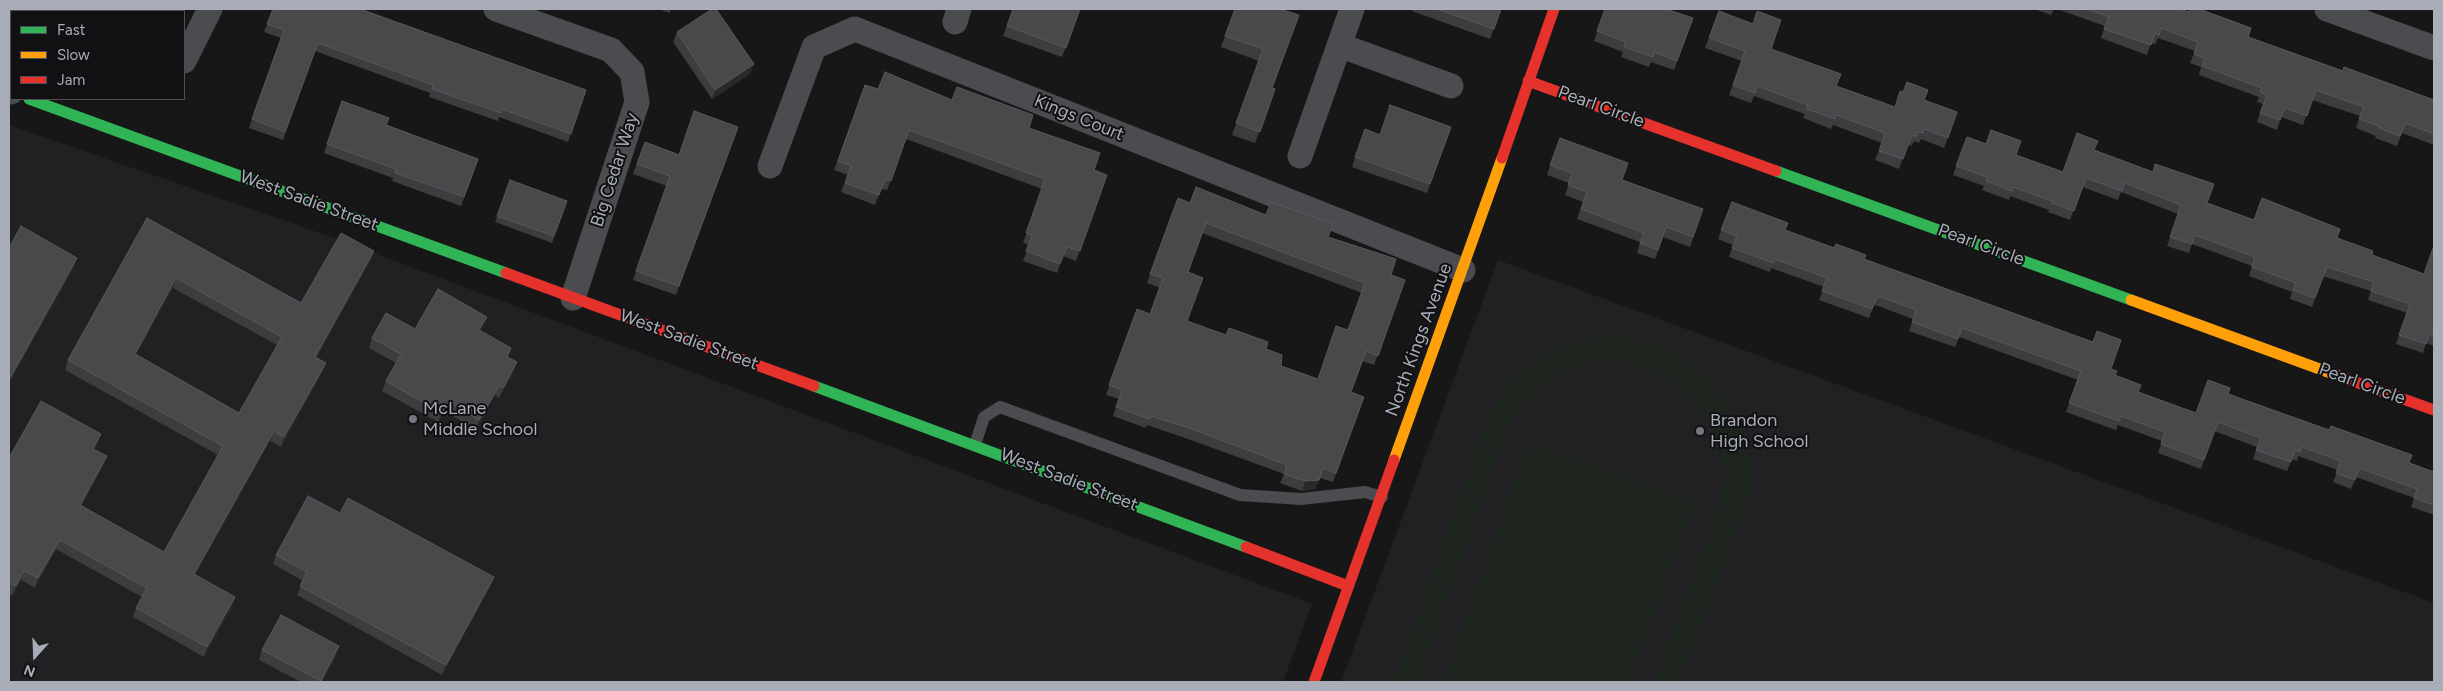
<!DOCTYPE html>
<html>
<head>
<meta charset="utf-8">
<style>
	body { margin:0 }
	#map { position:relative; width:2443px; height:691px; overflow:hidden; background:#171717; font-family:Figtree,sans-serif }
	canvas { display:block }
	.frame { position:absolute; inset:0; border:10px solid #a8adb8; pointer-events:none }
	.legend { position:absolute; left:10px; top:10px; width:175px; height:90px; box-sizing:border-box; background:#111113; border:1px solid #4d4f55; margin:0; padding:6px 9px; list-style:none; font-size:15px; color:#a8adb8 }
	.legend li { display:flex; align-items:center; gap:10px; height:25px }
	.legend b { width:25px; border:1px solid #4d4f55 }
	.north { position:absolute; left:10px; top:631px; width:50px; height:50px; -webkit-text-stroke:4px #111113; paint-order:stroke; rotate:200deg; font-size:14px; font-weight:700; line-height:20px; text-align:center; color:#a8adb8 }
	.north::after { content:''; display:block; margin:auto; width:18px; height:22px; background:#a8adb8; clip-path:polygon(50% 0,100% 100%,50% 72%,0 100%) }
</style>
</head>
<body>
<div id="map">
<canvas width="2443" height="691"></canvas>
<div class="frame"></div>
<ul class="legend">
<li><b style="height:6px;background:#30b455"></b>Fast</li>
<li><b style="height:6px;background:#ff9f0a"></b>Slow</li>
<li><b style="height:6px;background:#e5322d"></b>Jam</li>
</ul>
<div class="north">N</div>
</div>
<script>
const c = document.querySelector('canvas').getContext('2d');
c.lineJoin = 'round';
function fill(path, color) {
  c.fillStyle = color;
  c.fill(path, 'evenodd');
}
function toPath(rows) {
  const path = new Path2D();
  for (const r of rows) {
    path.moveTo(r[0], r[1]);
    for (let i = 2; i < r.length; i += 2) path.lineTo(r[i], r[i + 1]);
  }
  return path;
}
function trace(path, color, width, dash) {
  c.strokeStyle = color;
  c.lineWidth = width;
  c.lineCap = dash ? 'butt' : 'round';
  c.setLineDash(dash || []);
  c.stroke(path);
}
function drawText(font, color, halo, rows, align = 'center') {
  c.font = font + ' Figtree,sans-serif';
  c.lineWidth = 4;
  c.setLineDash([]);
  c.textBaseline = 'middle';
  c.strokeStyle = halo;
  c.fillStyle = color;
  for (const [text, x, y, turn = 0] of rows) {
    c.save();
    c.translate(x, y);
    c.rotate((+turn || 0) * Math.PI / 180);
    c.textAlign = isNaN(turn) ? turn : align;
    if (halo) c.strokeText(text, 0, 0);
    c.fillText(text, 0, 0);
    c.restore();
  }
}
const built = toPath([
	[9,125,323,234,1312,604,1283,682,16,682,9,678],
	[1498,260,2434,603,2434,682,1341,682]
]);
const green = toPath([
	[1620,337,1650,344,1670,351,1697,369,1711,383,1733,412,1750,449,1754,470,1753,488,1680,682,1654,682,1721,499,1723,469,1717,440,1703,411,1681,387,1661,373,1618,361,1588,362,1562,372,1539,388,1517,413,1508,429,1418,682,1394,682,1485,422,1502,392,1521,372,1541,357,1564,347,1597,338],
	[1528,442,1695,502,1630,682,1443,682]
]);
const lane = toPath([
	[975,445,984,417,1000,407,1240,495,1301,499,1365,492,1382,497]
]);
const street = toPath([
	[496,9,611,50,632,72,637,102,573,298],
	[2327,9,2434,48],
	[955,22,959,9],
	[1339,45,1451,86],
	[184,61,210,9],
	[9,91,11,92],
	[1300,156,1352,9],
	[770,166,814,47,855,29,1463,270]
]);
const fast = toPath([
	[29,99,506,273],
	[1776,171,2131,300],
	[814,386,1246,547]
]);
const slow = toPath([
	[2131,300,2336,375],
	[1394,460,1502,158]
]);
const jam = toPath([
	[1528,81,1776,171],
	[1502,158,1554,9],
	[506,273,814,386],
	[2336,375,2434,410],
	[1246,547,1348,586],
	[1314,682,1394,460]
]);
const wall = toPath([
	[86,9,139,9,138,11,84,11],
	[273,9,586,90,568,142,499,117,498,121,429,97,430,93,315,51,283,140,249,128,281,38,264,32],
	[657,9,671,9,670,13],
	[1013,9,1080,9,1062,57,1003,36],
	[1235,9,1280,9,1272,88,1275,89,1255,143,1232,135,1259,61,1221,47],
	[1413,9,1501,9,1490,39,1412,11],
	[1605,9,1693,18,1674,70,1651,62,1649,67,1621,57,1623,52,1594,41],
	[2034,9,2054,9,2051,15],
	[2057,9,2179,9,2248,37,2343,71,2434,100,2434,145,2402,133,2397,146,2375,138,2376,136,2356,128,2360,116,2312,100,2303,125,2281,117,2277,130,2257,122,2263,104,2257,102,2259,97,2199,75,2201,67,2190,63,2195,51,2158,38,2155,44,2151,43,2147,55,2101,38,2105,26],
	[1719,11,1771,49,1836,86,1895,107,1924,100,1957,112,1944,148,1921,139,1919,143,1914,141,1912,146,1908,145,1899,169,1875,160,1882,143,1833,125,1831,129,1803,118,1805,114,1754,96,1751,103,1729,95,1742,61,1705,48],
	[677,32,750,74,712,99,673,42],
	[865,85,878,89,952,100,1029,128,1094,170,1107,175,1076,261,1063,256,1057,273,1023,261,1029,245,1023,243,1042,189,906,139,887,190,881,189,875,205,841,192,848,175,834,170],
	[342,101,386,125,478,159,461,206,392,181,393,178,324,153],
	[738,127,676,295,633,280,667,186,633,174,645,142,679,155],
	[1451,127,1427,193,1352,167,1365,129,1380,135],
	[1967,137,2063,172,2094,150,2207,203,2254,220,2337,238,2372,255,2424,274,2434,248,2434,346,2426,343,2423,353,2396,344,2407,313,2368,300,2371,291,2323,276,2312,307,2290,299,2292,292,2249,276,2252,266,2192,244,2189,253,2167,246,2178,214,2121,192,2118,200,2082,187,2070,220,2048,212,2049,210,2010,196,2009,200,1982,190,1984,186,1953,175],
	[1560,138,1622,180,1703,209,1690,247,1663,237,1655,259,1637,253,1640,242,1577,219,1583,202,1565,195,1569,183,1547,175],
	[510,180,567,201,552,243,495,222],
	[1732,202,1785,230,1864,259,2111,369,2115,375,2138,392,2196,413,2228,394,2434,472,2434,515,2411,507,2414,498,2356,477,2351,489,2333,482,2338,470,2298,456,2297,461,2292,459,2287,471,2253,459,2257,447,2214,431,2201,469,2158,453,2162,441,2118,425,2116,430,2066,412,2078,380,1959,337,1955,347,1909,331,1913,319,1878,306,1874,305,1869,318,1819,300,1824,287,1771,268,1770,272,1729,257,1733,245,1718,239],
	[1190,203,1266,215,1328,237,1391,275,1405,280,1374,365,1362,361,1351,392,1364,397,1333,482,1320,478,1315,489,1302,491,1280,483,1284,474,1188,439,1147,425,1146,428,1113,416,1119,399,1106,395,1134,319,1150,314,1160,288,1147,283,1174,208],
	[1202,233,1362,293,1348,330,1318,379,1281,366,1266,349,1187,321,1188,272],
	[147,218,301,303,374,251,370,261,317,357,322,372,281,447,270,441,195,575,235,597,232,607,204,657,133,617,136,608,142,597,56,549,35,588,21,580,12,596,9,594,9,458,98,444,95,449,103,466,81,506,164,552,218,455,65,370,68,360],
	[173,288,277,345,239,413,136,354],
	[483,326,481,331,508,357,514,372,499,398,495,395,476,430,444,411,438,422,382,391,386,381,396,363,369,348,372,338,415,329],
	[340,513,494,577,490,587,442,675,297,595,303,581,273,564,276,555],
	[262,650,336,656,322,682,301,682,259,660]
]);
const shadedWall = toPath([
	[754,64,750,74,712,99,715,90],
	[374,251,370,261,312,366,315,357],
	[77,258,74,268,9,384,9,380],
	[176,278,173,288,132,363,135,354],
	[487,317,483,326,476,340,479,330],
	[517,362,514,372,499,398,503,388],
	[326,363,322,372,281,447,284,437],
	[499,386,495,395,476,430,479,420],
	[448,402,444,411,438,422,442,413],
	[274,431,270,441,190,584,194,574],
	[101,434,98,444,90,458,93,449],
	[107,456,103,466,76,514,80,505],
	[1319,480,1315,489,1302,491,1305,481],
	[60,540,56,549,35,588,38,578],
	[24,571,21,580,12,596,16,586],
	[494,577,490,587,442,675,446,665],
	[235,597,232,607,204,657,207,647],
	[339,646,336,656,322,682,320,682]
]);
const building = toPath([
	[86,9,127,9,126,11,84,11,86,9],
	[273,9,360,9,586,90,571,134,502,109,501,113,432,89,433,85,318,43,285,132,252,119,284,30,267,24,273,9],
	[712,9,716,9,754,64,715,90,677,32,712,9],
	[1013,9,1080,9,1066,48,1007,26,1013,9],
	[1235,9,1280,9,1299,15,1272,88,1275,89,1260,132,1236,123,1263,49,1225,36,1235,9],
	[1437,9,1501,9,1494,29,1437,9],
	[1605,9,1666,9,1693,18,1677,61,1654,52,1653,57,1624,47,1626,42,1597,31,1605,9],
	[2087,9,2179,9,2189,12,2190,9,2199,9,2251,28,2248,37,2343,71,2344,67,2434,100,2434,134,2405,123,2400,136,2379,128,2379,126,2359,119,2364,107,2316,90,2307,116,2285,108,2280,120,2260,113,2267,95,2260,92,2262,88,2202,66,2205,58,2194,54,2198,42,2161,28,2159,35,2155,33,2151,45,2104,29,2109,17,2087,9],
	[1719,11,1753,24,1757,11,1781,20,1771,49,1841,74,1836,86,1895,107,1900,91,1903,92,1907,82,1928,90,1924,100,1957,112,1948,138,1924,129,1923,133,1917,132,1916,137,1912,135,1903,159,1879,151,1885,133,1836,115,1835,119,1807,109,1808,105,1757,86,1755,93,1733,85,1745,51,1709,38,1719,11],
	[885,72,952,100,957,87,1033,115,1029,128,1100,153,1094,170,1107,175,1080,251,1067,247,1060,264,1026,251,1032,235,1026,233,1045,179,909,130,891,181,885,179,879,195,845,183,851,166,838,161,865,85,878,89,885,72],
	[342,101,389,118,386,125,478,159,464,197,395,173,396,169,327,144,342,101],
	[1390,105,1451,127,1430,184,1355,157,1365,129,1380,135,1390,105],
	[694,111,738,127,679,286,636,271,670,176,637,164,645,142,679,155,694,111],
	[1991,130,2021,141,2016,155,2063,172,2077,133,2098,141,2094,150,2153,172,2155,164,2214,184,2207,203,2254,220,2262,198,2340,229,2337,238,2373,251,2372,255,2424,274,2433,248,2434,248,2434,335,2429,334,2426,344,2399,335,2410,304,2371,291,2374,282,2327,267,2315,298,2293,290,2296,283,2252,267,2255,257,2195,235,2192,244,2170,237,2181,205,2125,183,2122,191,2086,178,2074,211,2052,203,2052,201,2013,187,2012,191,1986,181,1987,177,1956,166,1967,137,1986,144,1991,130],
	[1560,138,1628,163,1622,180,1703,209,1693,237,1666,227,1658,250,1640,243,1644,233,1581,209,1587,192,1568,185,1572,173,1550,165,1560,138],
	[510,180,567,201,554,236,497,216,510,180],
	[1196,187,1266,215,1271,202,1333,224,1328,237,1396,259,1391,275,1405,280,1378,356,1366,351,1351,392,1364,397,1336,473,1323,468,1319,480,1305,481,1284,474,1287,465,1192,429,1151,416,1150,419,1116,407,1122,390,1109,385,1137,309,1150,314,1163,278,1150,274,1178,198,1190,203,1196,187],
	[1206,223,1365,283,1348,330,1336,326,1318,379,1281,366,1282,355,1266,349,1268,342,1229,328,1226,335,1187,321,1203,278,1188,272,1206,223],
	[1732,202,1788,223,1785,230,1834,248,1836,244,1866,255,1864,259,2093,342,2097,331,2121,340,2111,369,2117,371,2115,375,2141,385,2138,392,2196,413,2208,380,2230,388,2228,394,2329,430,2331,426,2412,455,2409,463,2434,472,2434,505,2414,498,2417,489,2359,468,2355,480,2336,473,2341,461,2302,447,2300,452,2295,450,2291,462,2256,450,2261,438,2218,422,2204,460,2161,444,2165,432,2121,416,2119,421,2069,403,2081,371,1962,328,1958,339,1912,322,1916,310,1881,297,1877,297,1872,309,1822,291,1827,278,1775,259,1773,263,1732,248,1737,236,1721,230,1732,202],
	[147,218,301,303,341,233,374,251,315,357,326,363,284,437,274,431,194,574,235,597,207,647,136,608,147,588,60,540,38,578,24,571,16,586,9,583,9,458,41,401,101,434,93,449,107,456,80,505,164,552,223,446,68,360,147,218],
	[176,278,282,337,239,413,135,354,176,278],
	[21,226,77,258,9,380,9,248,21,226],
	[438,289,487,317,479,330,511,348,507,357,517,362,503,388,499,386,479,420,448,402,442,413,386,381,401,354,372,338,386,313,415,329,438,289],
	[308,496,340,513,348,498,494,577,446,665,300,586,307,572,276,555,308,496],
	[281,615,339,646,321,681,262,650,281,615]
]);
const markers = [
	[413,419,5,"#757880"],
	[1700,431,5,"#757880"]
];
const streetNames = [
	["Pearl Circle",1601,107,20],
	["Kings Court",1079,118,22],
	["Big Cedar Way",615,170,-72],
	["West Sadie Street",309,201,20],
	["Pearl Circle",1981,245,20],
	["West Sadie Street",689,340,20],
	["North Kings Avenue",1419,340,-70],
	["Pearl Circle",2362,384,20],
	["West Sadie Street",1069,480,21]
];
const poiNames = [
	["McLane",423,409],
	["Middle School",423,430],
	["Brandon",1710,421],
	["High School",1710,442]
];
fill(built, '#212123');
fill(green, '#1d241e');
trace(lane, '#4b4c50', 12);
trace(street, '#4b4c50', 25);
trace(fast, '#30b455', 11);
trace(slow, '#ff9f0a', 11);
trace(jam, '#e5322d', 11);
fill(wall, '#3d3d3f');
fill(shadedWall, '#29292a');
fill(building, '#49494c');
trace(building, '#58595d', 1);
for (const [x, y, r, color] of markers) {
  const dot = new Path2D();
  dot.arc(x, y, r, 0, 2 * Math.PI);
  c.fillStyle = color;
  c.fill(dot);
  trace(dot, '#111113', 2);
}
drawText('18px', '#a8adb8', '#111113', streetNames);
drawText('18px', '#a8adb8', '#111113', poiNames, 'left');
</script>
</body>
</html>
